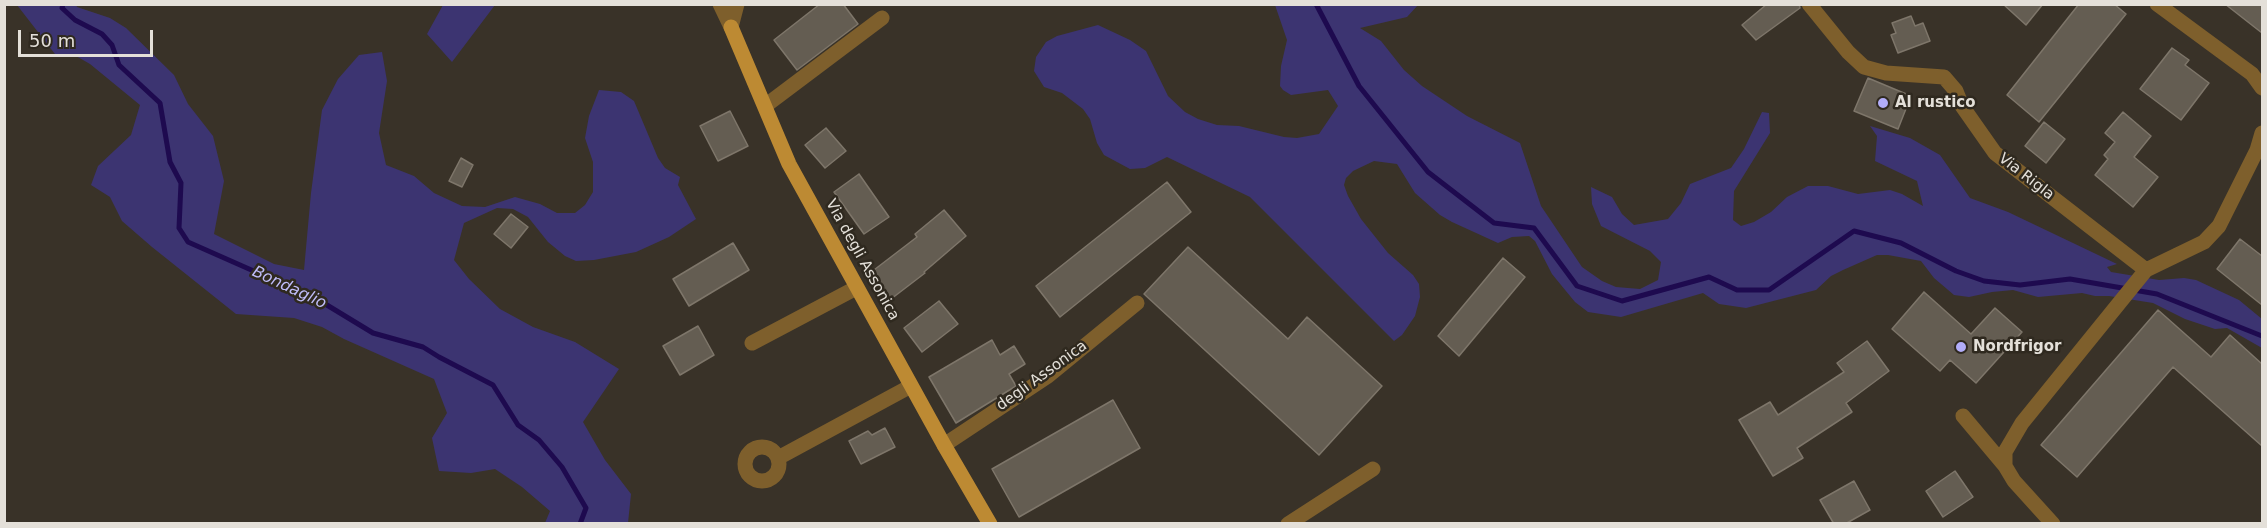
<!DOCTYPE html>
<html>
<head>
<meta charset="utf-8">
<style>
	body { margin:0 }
	#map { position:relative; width:2267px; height:528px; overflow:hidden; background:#393228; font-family:"DejaVu Sans",sans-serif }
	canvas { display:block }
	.frame { position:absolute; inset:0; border:6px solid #e4e0d9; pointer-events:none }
	.scale { position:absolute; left:18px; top:30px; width:135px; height:27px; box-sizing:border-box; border:3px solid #e4e0d9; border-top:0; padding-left:8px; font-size:18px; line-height:21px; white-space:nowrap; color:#e4e0d9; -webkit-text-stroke:4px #2f291f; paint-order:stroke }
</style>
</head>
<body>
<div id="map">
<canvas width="2267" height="528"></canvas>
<div class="frame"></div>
<div class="scale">50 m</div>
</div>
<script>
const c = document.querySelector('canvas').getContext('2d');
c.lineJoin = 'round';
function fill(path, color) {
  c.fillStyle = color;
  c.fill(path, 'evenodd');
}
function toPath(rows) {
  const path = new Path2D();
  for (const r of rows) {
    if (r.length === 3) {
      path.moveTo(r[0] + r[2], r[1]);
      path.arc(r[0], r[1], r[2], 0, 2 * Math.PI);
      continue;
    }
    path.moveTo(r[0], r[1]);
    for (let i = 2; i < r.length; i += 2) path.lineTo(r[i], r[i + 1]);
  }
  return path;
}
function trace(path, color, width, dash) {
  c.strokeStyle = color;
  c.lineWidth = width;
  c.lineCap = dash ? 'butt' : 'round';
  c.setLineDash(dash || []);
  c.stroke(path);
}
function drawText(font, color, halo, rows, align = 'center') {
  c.font = font + ' "DejaVu Sans",sans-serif';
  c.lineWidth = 5;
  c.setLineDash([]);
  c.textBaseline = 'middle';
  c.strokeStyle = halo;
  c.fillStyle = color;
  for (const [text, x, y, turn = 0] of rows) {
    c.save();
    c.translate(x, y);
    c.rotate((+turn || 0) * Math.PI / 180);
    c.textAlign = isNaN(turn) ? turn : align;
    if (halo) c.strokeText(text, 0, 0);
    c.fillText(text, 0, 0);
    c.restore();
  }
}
const green = toPath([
	[17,5,76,5,77,7,110,18,126,28,174,75,188,104,213,136,224,181,214,234,274,264,304,270,311,193,322,110,338,79,359,55,382,52,387,81,379,133,386,165,414,176,434,193,462,206,485,207,515,197,540,204,557,213,575,213,585,205,593,192,593,162,585,138,589,116,599,90,621,92,634,101,658,158,665,168,680,177,678,185,696,219,669,237,636,252,594,260,576,261,565,256,548,242,528,217,513,209,497,208,464,223,454,260,469,279,500,309,533,327,575,342,619,369,583,422,605,460,631,494,628,523,545,523,550,511,522,487,495,469,471,473,439,471,432,438,447,413,434,379,344,339,322,327,294,318,236,314,152,247,122,221,110,197,91,185,98,166,131,135,140,105,90,64,76,56,55,54],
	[443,5,495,5,452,62,427,34],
	[1275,5,1418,5,1407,17,1360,28,1381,41,1404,70,1422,86,1467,116,1520,143,1541,206,1582,267,1602,281,1616,287,1640,289,1658,280,1661,262,1650,251,1601,226,1592,204,1591,187,1612,197,1622,214,1634,225,1668,219,1681,203,1690,184,1731,168,1744,149,1762,112,1769,113,1770,133,1734,191,1733,220,1741,226,1754,222,1771,212,1787,197,1808,186,1828,186,1858,194,1890,190,1902,194,1923,206,1917,181,1875,161,1877,136,1870,126,1910,138,1940,155,1970,198,2008,212,2117,264,2107,267,2111,272,2159,280,2184,278,2196,280,2239,300,2262,319,2262,348,2227,328,2215,329,2185,319,2153,303,2109,296,2095,296,2082,293,2038,297,2013,290,1992,292,1969,297,1954,295,1934,278,1921,261,1888,255,1877,255,1843,270,1831,276,1816,290,1746,308,1719,304,1703,293,1621,317,1588,312,1575,302,1561,285,1552,274,1535,241,1529,236,1512,237,1498,243,1452,222,1440,215,1415,193,1397,164,1374,161,1353,171,1346,178,1344,185,1348,196,1361,219,1388,253,1413,275,1419,284,1420,297,1415,316,1402,335,1394,341,1250,197,1167,157,1145,168,1130,169,1104,155,1097,143,1090,119,1083,109,1062,93,1044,87,1034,71,1036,57,1046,42,1057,36,1098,25,1130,40,1146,51,1168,96,1185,112,1198,119,1217,125,1239,126,1284,137,1297,138,1319,134,1338,106,1328,90,1291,95,1283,90,1280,86,1281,66,1287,40]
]);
const stream = toPath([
	[63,4,62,8,75,20,102,34,112,45,119,65,160,103,170,162,181,183,179,228,188,242,317,299,373,333,423,347,439,357,493,385,518,425,539,440,562,467,586,508,580,524],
	[1316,4,1359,86,1428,172,1494,223,1534,228,1577,286,1622,301,1709,277,1737,290,1769,290,1854,231,1901,243,1956,271,1984,281,2020,285,2070,279,2157,294,2262,336]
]);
const building = toPath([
	[820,4,843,4,858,24,797,70,774,40,820,4],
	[1767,4,1799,4,1800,8,1756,40,1742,25,1767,4],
	[2003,4,2043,4,2026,25,2003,4],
	[2079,4,2114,4,2126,14,2039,122,2007,95,2079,4],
	[2225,4,2262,4,2262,33,2225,4],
	[1911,16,1915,26,1923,23,1930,41,1898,53,1891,35,1896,33,1892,23,1911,16],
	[2172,48,2189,60,2185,65,2209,83,2181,120,2140,89,2172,48],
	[1868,78,1911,96,1898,129,1854,111,1868,78],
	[730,111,748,146,718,161,700,126,730,111],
	[2123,112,2151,136,2134,157,2158,177,2133,207,2095,175,2108,159,2104,155,2115,142,2105,133,2123,112],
	[2044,122,2065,139,2046,163,2025,146,2044,122],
	[826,128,846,151,825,168,805,145,826,128],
	[461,158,473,165,462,187,449,181,461,158],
	[859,174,889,217,864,234,834,192,859,174],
	[1167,182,1191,212,1060,317,1036,286,1167,182],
	[944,210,966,236,924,272,925,273,891,299,870,273,917,237,915,234,944,210],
	[511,214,528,227,511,248,494,234,511,214],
	[2240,239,2262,256,2262,305,2217,269,2240,239],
	[733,243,749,270,689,306,673,279,733,243],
	[1188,247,1288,339,1307,317,1382,386,1319,455,1144,294,1188,247],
	[1503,258,1525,277,1459,356,1438,336,1503,258],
	[1924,292,1971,334,1995,308,2022,332,1976,383,1950,360,1940,371,1892,329,1924,292],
	[939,301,958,324,922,352,904,328,939,301],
	[2158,310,2211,357,2230,335,2262,364,2262,446,2173,367,2077,477,2041,445,2158,310],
	[698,326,714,355,680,375,663,346,698,326],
	[992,340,1000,355,1014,346,1025,364,1009,374,1016,386,956,423,929,377,992,340],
	[1867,341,1889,371,1846,403,1852,412,1797,448,1803,458,1773,476,1739,420,1770,402,1778,415,1844,372,1837,363,1867,341],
	[1113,400,1140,448,1019,517,992,469,1113,400],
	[885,428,895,447,861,464,849,441,868,431,872,435,885,428],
	[1955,471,1973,497,1943,517,1926,491,1955,471],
	[1854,481,1870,510,1845,524,1834,524,1820,500,1854,481]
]);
const minor = toPath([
	[720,4,731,27],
	[1809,4,1848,52,1864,67,1886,73,1944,77,1956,91,1962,106,1995,153,2146,270,2022,423,2005,452,2005,466,2014,481,2053,524],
	[2157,4,2252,74,2262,88],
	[731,27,737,4],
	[765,106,882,18],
	[2146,270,2204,242,2219,226,2257,150,2262,133],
	[752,343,856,288],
	[1963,416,2005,466],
	[944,445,1048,376,1137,303],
	[762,464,17],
	[778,458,911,386],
	[1288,524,1373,469]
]);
const major = toPath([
	[731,27,789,164,944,445,990,524]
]);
const markers = [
	[1883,103,6,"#b2adf9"],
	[1961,347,6,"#b2adf9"]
];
const poiNames = [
	["Al rustico",1895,103],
	["Nordfrigor",1973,347]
];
const streetNames = [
	["Via Rigla",2026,177,38],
	["Via degli Assonica",862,260,61],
	["degli Assonica",1042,376,-36]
];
const waterNames = [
	["Bondaglio",289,288,25]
];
fill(green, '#3c3471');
trace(stream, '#1e0a4f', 5);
fill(building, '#645d52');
trace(building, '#7e766a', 1.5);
trace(minor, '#7e5f2c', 15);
trace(major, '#bd8a33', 15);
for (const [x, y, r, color] of markers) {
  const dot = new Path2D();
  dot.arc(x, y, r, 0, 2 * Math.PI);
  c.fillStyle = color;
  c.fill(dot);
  trace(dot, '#2f291f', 2);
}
drawText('bold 15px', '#e4e0d9', '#2f291f', poiNames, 'left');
drawText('15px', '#e4e0d9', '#2f291f', streetNames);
drawText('italic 16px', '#bfbcf9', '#2f291f', waterNames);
</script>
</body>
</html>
